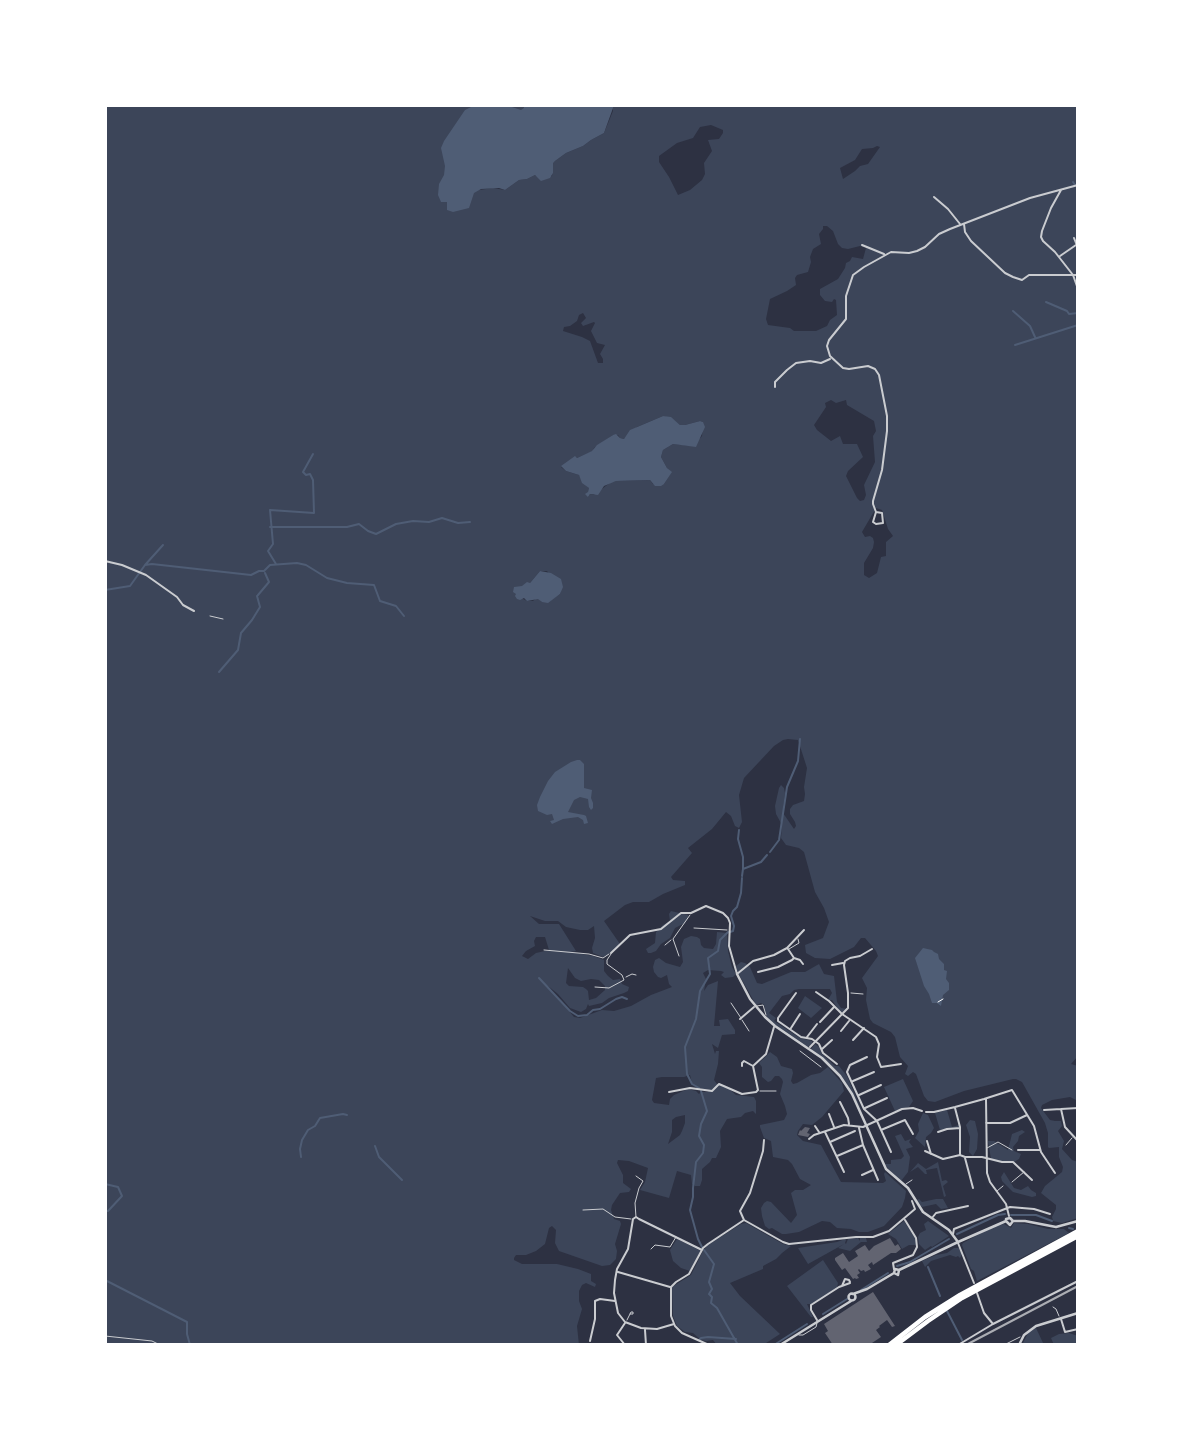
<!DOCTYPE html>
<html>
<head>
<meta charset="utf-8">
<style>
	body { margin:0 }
	#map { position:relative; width:1183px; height:1450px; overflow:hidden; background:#2d3142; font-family:"Noto Sans",sans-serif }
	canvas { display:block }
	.frame { position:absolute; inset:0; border:107px solid #fff; pointer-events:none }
</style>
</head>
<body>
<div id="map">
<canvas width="1183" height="1450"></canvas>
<div class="frame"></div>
</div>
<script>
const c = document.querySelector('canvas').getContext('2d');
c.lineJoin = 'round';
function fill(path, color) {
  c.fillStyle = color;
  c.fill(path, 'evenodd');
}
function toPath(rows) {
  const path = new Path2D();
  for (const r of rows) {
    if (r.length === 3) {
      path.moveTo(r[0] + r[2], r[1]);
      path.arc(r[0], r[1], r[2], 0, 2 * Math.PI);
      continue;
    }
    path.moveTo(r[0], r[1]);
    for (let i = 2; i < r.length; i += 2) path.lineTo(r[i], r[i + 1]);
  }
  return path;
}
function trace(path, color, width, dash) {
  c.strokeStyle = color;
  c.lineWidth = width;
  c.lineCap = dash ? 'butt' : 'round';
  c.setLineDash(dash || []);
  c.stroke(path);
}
const green = toPath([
	[105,105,608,105,542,127,479,190,493,188,505,190,519,180,527,179,535,175,539,178,552,176,553,162,555,161,566,153,583,146,591,140,604,133,613,111,613,105,1078,105,1078,1056,1071,1064,1078,1066,1078,1101,1070,1097,1052,1100,1042,1105,1041,1108,1050,1120,1055,1121,1061,1121,1062,1126,1058,1131,1064,1141,1062,1149,1072,1160,1078,1162,1078,1218,1062,1223,1053,1221,1052,1217,1056,1209,1056,1205,1041,1193,1045,1186,1062,1172,1063,1167,1059,1157,1059,1147,1049,1148,1048,1147,1048,1133,1045,1123,1022,1082,1016,1079,1013,1079,964,1091,935,1102,928,1101,924,1096,916,1074,913,1072,908,1076,905,1074,908,1066,900,1057,895,1037,891,1032,873,1023,870,1019,866,1000,867,988,862,978,878,956,876,951,865,938,861,938,854,947,830,959,815,958,806,953,805,945,823,938,829,922,824,908,815,892,804,852,799,848,786,845,781,838,782,825,776,814,775,806,779,788,781,785,784,788,785,793,783,808,783,813,794,829,796,826,795,822,790,814,790,809,793,805,804,801,805,794,804,787,807,768,798,740,788,739,783,740,774,746,744,778,739,795,742,822,739,828,735,826,731,816,726,812,712,829,688,848,692,853,671,877,673,880,685,881,685,885,663,894,649,902,633,902,625,905,604,921,620,944,608,955,603,957,593,953,592,948,595,938,594,926,588,930,580,930,566,927,558,921,545,921,530,916,539,924,559,924,576,951,570,952,593,956,604,960,604,971,608,976,613,980,620,979,622,984,629,987,628,991,624,993,609,998,602,1003,589,1006,588,1004,586,1009,581,1012,570,1008,558,994,548,986,574,1017,580,1018,602,1010,614,1011,631,1006,651,995,672,987,669,984,667,975,661,978,658,977,654,972,653,967,655,960,659,958,666,963,680,967,683,962,681,947,684,939,691,936,697,937,700,939,701,945,704,948,713,949,716,944,717,932,727,933,728,951,732,967,736,974,733,977,725,978,721,975,724,972,721,971,708,970,703,973,706,979,704,991,708,985,718,981,714,1026,720,1026,719,1020,728,1019,735,1030,735,1034,722,1035,718,1048,712,1044,715,1054,716,1051,719,1051,718,1064,714,1080,717,1084,729,1089,736,1095,754,1097,756,1101,756,1114,753,1111,745,1113,741,1117,727,1119,720,1131,721,1147,716,1158,712,1158,710,1162,702,1169,702,1180,700,1186,695,1186,692,1184,691,1175,677,1171,669,1198,640,1190,645,1182,648,1168,629,1161,618,1160,617,1163,623,1175,623,1183,631,1189,629,1192,620,1193,612,1205,611,1210,614,1219,620,1221,621,1224,615,1244,617,1251,616,1259,610,1265,602,1266,559,1251,555,1243,556,1230,552,1226,549,1228,545,1244,536,1251,526,1255,516,1255,514,1258,514,1260,522,1264,557,1264,578,1269,591,1274,591,1281,596,1284,595,1287,586,1283,582,1285,579,1291,579,1301,582,1309,577,1326,579,1345,105,1345],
	[711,125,723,130,723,133,719,139,708,140,712,151,704,163,705,174,702,180,690,190,678,195,669,177,659,162,659,156,677,143,693,138,700,127],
	[877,146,880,147,868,164,860,166,855,171,843,179,840,168,855,160,862,149,873,148],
	[823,226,827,226,833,231,838,244,842,248,848,249,860,246,866,248,863,259,852,257,850,261,846,263,845,268,838,279,820,289,820,295,825,301,832,302,834,299,836,300,837,315,830,320,827,326,816,331,794,331,790,328,768,325,766,319,770,299,787,291,796,285,795,278,797,275,808,272,811,262,810,257,813,249,821,244,819,234,823,229],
	[583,313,586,318,581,323,583,326,594,322,595,323,591,331,597,343,605,345,600,354,603,359,603,363,598,363,590,341,582,337,563,331,564,327,570,326,577,321,579,315],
	[831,400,836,403,846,400,847,405,874,421,876,431,873,436,875,462,864,485,866,495,864,500,860,501,857,498,846,476,848,471,863,457,857,444,843,444,840,436,831,441,817,430,814,425,826,407,825,403],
	[663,416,674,420,680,425,685,425,700,421,703,422,702,436,693,446,673,444,663,450,661,457,667,468,671,473,664,484,653,484,650,480,616,481,611,482,594,495,590,494,588,497,589,488,582,480,579,475,566,471,561,467,575,457,577,458,593,451,594,448,613,435,618,435,620,438,624,439,637,427],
	[876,508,882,510,888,529,893,536,886,542,886,556,881,557,877,573,869,578,864,575,864,563,873,548,874,542,873,538,870,536,865,537,862,532],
	[540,571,547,571,561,590,560,594,548,602,542,602,539,599,536,598,533,601,527,601,516,595,516,594,530,583],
	[536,937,545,937,549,950,536,953,528,959,522,956,526,951,535,946,534,941],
	[568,968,575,978,581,981,591,979,599,980,605,986,605,990,596,998,589,1000,588,991,586,989,583,987,569,986,566,983],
	[690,1075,692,1083,696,1087,708,1091,708,1092,701,1092,699,1094,696,1091,688,1089,674,1095,670,1099,669,1105,654,1103,652,1100,656,1078,662,1077,684,1077],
	[685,1115,685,1123,682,1131,680,1135,668,1144,672,1132,672,1120,676,1117],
	[671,911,688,915,688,918,685,923,675,928,670,938,661,944,656,951,651,953,648,953,646,949,655,943,656,932,663,925,670,921,669,914],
	[741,962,745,963,750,967,757,983,762,984,791,972,805,972,819,964,824,974,834,976,837,1002,841,1008,847,1009,844,1012,841,1013,832,1000,828,1000,832,993,830,989,799,989,794,990,790,994,782,996,769,1013,776,1018,774,1021,800,1038,812,1041,812,1044,808,1047,771,1022,767,1017,764,1005,761,1003,756,1005,737,971,736,966],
	[805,996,822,1008,811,1018,798,1008],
	[815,1044,819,1047,822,1054,835,1066,839,1066,847,1076,864,1116,852,1092,840,1074,825,1059,812,1050,811,1049],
	[770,1052,777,1057,781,1066,792,1069,793,1073,791,1081,793,1084,797,1083,811,1075,820,1073,828,1067,842,1083,844,1091,822,1117,812,1125,803,1124,798,1131,797,1135,803,1141,821,1145,841,1182,883,1183,886,1181,884,1174,885,1172,906,1191,905,1198,902,1207,884,1226,868,1232,859,1232,851,1229,837,1228,830,1222,822,1221,799,1232,786,1234,782,1234,772,1228,769,1229,765,1226,762,1216,761,1208,764,1203,767,1201,771,1202,791,1223,797,1215,791,1193,795,1190,803,1190,811,1185,800,1179,792,1164,788,1160,773,1157,771,1141,764,1138,760,1127,760,1125,784,1120,787,1114,785,1106,780,1094,783,1082,782,1079,779,1076,775,1076,771,1081,768,1082,762,1077,762,1067,759,1063],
	[903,1079,913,1101,909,1107,895,1111,884,1087],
	[947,1110,952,1127,959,1125,959,1127,940,1130,935,1113],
	[923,1113,928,1115,934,1128,931,1133,926,1137,925,1147,915,1138,919,1131,918,1124],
	[970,1120,975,1121,978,1134,977,1149,973,1156,969,1152,970,1137,966,1125],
	[1022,1130,1025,1132,1019,1136,1018,1141,1013,1147,1014,1151,1021,1154,1019,1159,1014,1162,1003,1162,991,1159,988,1141,994,1141,1008,1150,1012,1134],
	[901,1134,905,1141,911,1139,909,1142,913,1147,906,1149,910,1157,908,1172,901,1181,889,1170,885,1164,891,1164,891,1160,901,1159,904,1156,895,1136],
	[938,1162,942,1181,946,1180,948,1182,943,1186,946,1196,944,1197,937,1168,926,1170,927,1174,925,1174,918,1167,910,1172,918,1163,926,1169],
	[1004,1172,1014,1188,1021,1190,1028,1186,1031,1190,1036,1193,1036,1196,1032,1197,1013,1192,1002,1181,1001,1177],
	[919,1199,922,1202,936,1199,943,1199,948,1208,941,1209,936,1204,922,1207,918,1203,917,1200],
	[904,1221,915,1238,917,1245,909,1245,902,1249,896,1239,888,1234],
	[928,1221,949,1236,932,1247,931,1246,925,1250,919,1244,918,1237,920,1233,926,1230,924,1224],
	[746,1223,783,1244,791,1246,782,1253,776,1259,763,1266,763,1269,730,1283,740,1296,780,1334,763,1345,717,1345,713,1340,706,1341,701,1340,693,1333,685,1332,677,1326,673,1316,672,1287,691,1275,703,1251,708,1245,741,1224],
	[1014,1223,1028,1224,1048,1229,1064,1229,1069,1233,977,1281,974,1271,971,1269,962,1245,963,1243,994,1226,1004,1224,1011,1228],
	[860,1237,866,1238,867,1242,861,1242,850,1251,838,1248,844,1244,808,1264,798,1248,837,1242,845,1239,846,1240,845,1243,846,1244,848,1239,858,1238,860,1241],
	[677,1239,701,1251,690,1271,681,1268,673,1261,670,1250],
	[954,1248,959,1248,962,1254,960,1258,958,1256,956,1257,950,1255,931,1261,925,1267,922,1261,936,1255,947,1253],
	[823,1260,838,1283,837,1288,812,1304,807,1304,813,1317,811,1317,787,1286],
	[1036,1328,1044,1345,1022,1345,1028,1333],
	[1069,1333,1078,1336,1078,1345,1054,1345,1051,1338,1059,1334]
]);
const water = toPath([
	[475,105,496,105,498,107,500,105,508,107,511,105,512,107,521,110,524,108,524,105,613,105,613,108,604,133,591,140,583,146,566,153,555,161,553,163,553,173,550,178,541,181,535,175,527,179,519,180,505,190,499,188,481,189,474,193,469,208,453,212,447,210,447,202,441,202,438,195,439,184,444,175,445,166,441,148,444,141,465,110],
	[663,416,671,417,680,425,685,425,700,421,703,422,705,427,696,447,673,444,663,450,661,457,667,468,672,472,664,484,661,486,655,486,650,480,616,481,604,486,598,495,590,494,588,497,585,494,588,492,589,488,582,483,579,475,566,471,561,466,575,456,577,458,592,451,597,445,613,435,616,434,620,438,624,439,630,430],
	[540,571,551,573,561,579,563,587,560,594,548,603,542,602,538,599,527,601,524,598,520,600,517,599,515,596,516,594,513,592,514,587,522,586,527,582,530,583],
	[577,760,580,760,584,764,584,788,592,790,591,798,593,803,593,808,591,810,589,807,588,799,580,797,574,800,568,812,584,815,586,816,588,823,584,824,583,820,578,817,563,819,552,824,550,821,554,820,552,814,547,815,538,811,537,805,540,797,548,781,555,772,571,762],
	[923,948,932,950,934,952,938,954,939,959,944,964,944,970,947,971,946,979,949,983,949,990,943,995,941,1006,937,1003,932,1003,929,994,924,986,915,958]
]);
const stream = toPath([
	[1073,182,1075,185],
	[1077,187,1078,189],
	[1078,209,1078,212],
	[1046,302,1067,311,1069,314,1078,313],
	[1013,311,1030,326,1035,337],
	[1015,345,1078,325],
	[270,527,347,527,359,524,368,531,376,534,396,524,413,521,429,522,442,518,458,523,470,522],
	[276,564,268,551,273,544,270,510,314,513,313,480,310,474,306,475,303,472,313,454],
	[145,565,163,545],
	[105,590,130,586,145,565,152,564,251,575,259,571,264,571,270,565,297,563,306,565,327,578,347,583,374,585,380,601,396,606,404,616],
	[258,595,269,582,265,573],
	[219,672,238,650,241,633,252,620,260,607,257,596],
	[739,830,738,839,743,857,743,869],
	[770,852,779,840,787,787,798,761,800,739],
	[742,876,743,869,761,862,767,855],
	[730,932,733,931,734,926,731,916,733,911,737,907,741,893,742,878],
	[539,978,570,1011,578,1016,587,1015,593,1010,600,1009,616,999,622,997,627,999],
	[699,1088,692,1084,687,1074,685,1047,696,1019,700,991,710,974,708,958,718,951,720,940,728,932],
	[701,1091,707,1111,701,1124,699,1136,704,1145,703,1153,696,1162,693,1188,693,1197,690,1210,698,1239,702,1247],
	[375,1146,379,1157,402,1180],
	[301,1157,300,1149,302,1140,308,1130,315,1126,320,1118,343,1114,347,1115],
	[105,1184,118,1187,122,1196,108,1211,105,1211],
	[1011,1215,1036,1215,1052,1221],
	[1069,1228,1073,1229],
	[957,1234,998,1215,1005,1214],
	[704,1250,714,1264,709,1282,712,1289,709,1294,712,1297,711,1303,717,1308,738,1345],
	[897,1266,910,1262,949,1239],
	[928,1267,940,1296],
	[105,1280,187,1322,187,1334,190,1345],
	[861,1290,888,1273],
	[947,1311,962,1340],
	[823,1314,847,1299],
	[699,1340,701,1338,708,1337,736,1339],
	[696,1345,697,1344],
	[774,1345,807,1324]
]);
const building = toPath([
	[805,1127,810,1128,807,1133,810,1134,808,1137,798,1135,800,1130,801,1131],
	[890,1238,895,1246,898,1244,901,1249,896,1253,891,1253,873,1265,872,1262,868,1265,871,1269,865,1272,864,1270,861,1271,859,1269,858,1270,860,1273,857,1275,859,1278,856,1279,855,1278,853,1279,845,1268,842,1270,835,1260,835,1258,843,1253,849,1262,858,1256,855,1251,865,1245,869,1251,874,1246],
	[873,1292,895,1326,892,1327,887,1320,879,1326,880,1327,876,1330,881,1337,869,1345,833,1345,825,1333,828,1331,824,1324]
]);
const path = toPath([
	[938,1002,943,999]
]);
const service = toPath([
	[210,616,223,619],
	[694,928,727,930],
	[665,945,671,940],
	[789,949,799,943,798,939],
	[544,950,589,954,603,958,609,954],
	[679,956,673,939,690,915],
	[626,977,632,974,636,975],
	[595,987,609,988,624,980,622,975,607,964,607,960,611,954],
	[851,993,863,994],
	[731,1003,741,1018],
	[757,1006,763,1005,766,1015],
	[742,1020,749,1031],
	[800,1051,821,1067],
	[760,1091,776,1091],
	[1066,1145,1072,1138],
	[987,1148,998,1142,1012,1150],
	[1012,1182,1024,1172],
	[906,1184,912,1180],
	[997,1191,1003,1186],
	[583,1210,603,1209,615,1217,631,1219],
	[636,1217,635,1203,639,1188,643,1181,636,1176],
	[651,1249,655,1245,670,1247,676,1237],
	[1053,1307,1056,1309,1059,1316],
	[627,1320,631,1312,633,1312,633,1314,630,1314],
	[799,1335,803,1335,816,1327,817,1323],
	[105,1336,152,1341,160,1345],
	[1004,1345,1020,1337]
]);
const minor = toPath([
	[1061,190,1051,208,1042,231,1041,237,1043,241,1055,252,1073,275,1078,289],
	[934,197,948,209,960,224],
	[964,224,965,232,971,241,1005,273,1013,277,1022,280,1029,275,1078,275],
	[1074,238,1078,248],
	[862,245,884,254],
	[1060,256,1076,245],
	[775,387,775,382,787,370,796,363,810,361,821,363,830,359],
	[876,512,882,513,883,523,876,524,873,522,876,512,873,504,873,501,882,470,887,431,887,416,879,375,875,369,868,366,849,369,843,368,830,356,827,346,829,340,846,319,846,296,853,275,864,267,891,252,909,253,917,251,925,247,939,234,950,229,1030,198,1078,185],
	[105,561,122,565,146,575,177,597,183,605,194,611],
	[788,949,794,958,800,960,803,964],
	[611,953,630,935,661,929,681,913,691,913,706,906,723,913,728,918,730,923,729,946,737,974,753,961,774,955,787,948,804,930],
	[832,965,843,963],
	[758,972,778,967,792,960,794,958],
	[816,992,829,1001,842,1014,876,1037,879,1044,877,1057,881,1067,901,1064],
	[796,993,778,1018,778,1021,801,1037,812,1039,819,1044,823,1053,837,1064],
	[740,1019,754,1007],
	[820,1022,834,1007],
	[791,1028,800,1014],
	[841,1031,849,1021],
	[807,1037,817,1024],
	[853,1040,864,1028],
	[810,1047,848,1008,848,993,844,965,845,961,850,958,860,956,872,949],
	[822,1049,832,1040],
	[867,1057,850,1065,847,1072,864,1109,876,1120],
	[742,1066,742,1063,744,1061,753,1066],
	[853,1081,874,1072],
	[669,1092,690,1088,712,1091,719,1084,742,1094,756,1092,758,1090,753,1066,766,1054,774,1027],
	[859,1095,881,1085],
	[986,1099,987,1173,990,1182,1006,1204,1009,1216],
	[840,1102,848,1118,849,1124],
	[865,1108,887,1098],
	[955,1108,960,1127,960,1155],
	[1061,1109,1065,1127,1078,1141],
	[1044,1110,1078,1108],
	[926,1112,934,1112,955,1107,984,1099,1012,1090,1034,1126,1041,1152,1055,1173],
	[829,1114,834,1127],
	[877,1121,891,1152],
	[986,1123,1010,1123,1027,1115],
	[815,1126,819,1132],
	[859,1128,863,1145,878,1180],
	[881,1130,905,1120,913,1134],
	[825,1132,844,1172],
	[938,1132,947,1129,960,1128],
	[809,1139,814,1135,844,1125,863,1127,902,1109,913,1108,922,1111],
	[927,1141,931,1154],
	[830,1142,855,1131],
	[1018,1150,1040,1150],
	[925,1151,943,1159,960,1155,965,1157,982,1157,1002,1162,1013,1162,1032,1180],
	[837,1156,863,1145],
	[965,1158,973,1188],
	[862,1175,873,1170],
	[932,1218,936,1213,968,1206],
	[744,1220,783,1242,789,1244,856,1237,873,1237,889,1231,915,1209,912,1201],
	[744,1220,740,1211,750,1193,763,1151,764,1140],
	[953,1234,954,1229,1010,1207,1034,1209,1050,1214],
	[958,1243,974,1283],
	[894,1269,893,1263,913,1255,917,1247,916,1238,905,1220],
	[618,1272,670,1287],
	[842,1286,845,1279,849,1280,850,1282],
	[977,1293,984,1313,993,1324],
	[1061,1319,1065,1332,1078,1329],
	[817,1320,811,1310,811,1305,839,1287,850,1283],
	[674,1324,657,1329,641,1328,625,1322,618,1313,614,1293,615,1280,617,1269,628,1249,633,1219,636,1217,639,1219,702,1250],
	[645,1330,646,1345],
	[590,1341,595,1319,595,1301,600,1299,615,1301],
	[625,1345,617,1335,625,1323],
	[709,1345,682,1333,675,1326,671,1316,671,1287,676,1282,689,1274,703,1248,708,1244,744,1220],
	[958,1345,993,1324,1078,1281]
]);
const tertiary = toPath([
	[737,974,750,999,765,1017,775,1026,822,1058,840,1076,852,1094,886,1169,908,1188,923,1212,949,1230,958,1242],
	[1013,1221,1010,1225,1006,1221,1006,1219,1010,1218,1013,1221,1025,1221,1056,1227,1078,1221],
	[895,1269,899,1270,898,1275,894,1273,895,1269],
	[899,1270,958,1242,1006,1221],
	[852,1297,3.5],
	[853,1294,867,1289,894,1273],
	[780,1345,851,1301],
	[1019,1345,1024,1335,1036,1326,1078,1313]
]);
const motorway = toPath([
	[889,1345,925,1317,960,1295,1078,1231],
	[896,1345,928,1321,962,1298,1078,1236]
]);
const rail = toPath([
	[966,1345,1078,1286]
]);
fill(green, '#3c4559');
fill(water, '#4f5d75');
trace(stream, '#4f5d75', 2);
fill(building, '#626471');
trace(path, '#fff', 1);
trace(service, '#caccd0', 1);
trace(minor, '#caccd0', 2);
trace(tertiary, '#caccd0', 2.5);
trace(motorway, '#fff', 4.5);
trace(rail, '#abadb3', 2);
</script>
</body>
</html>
